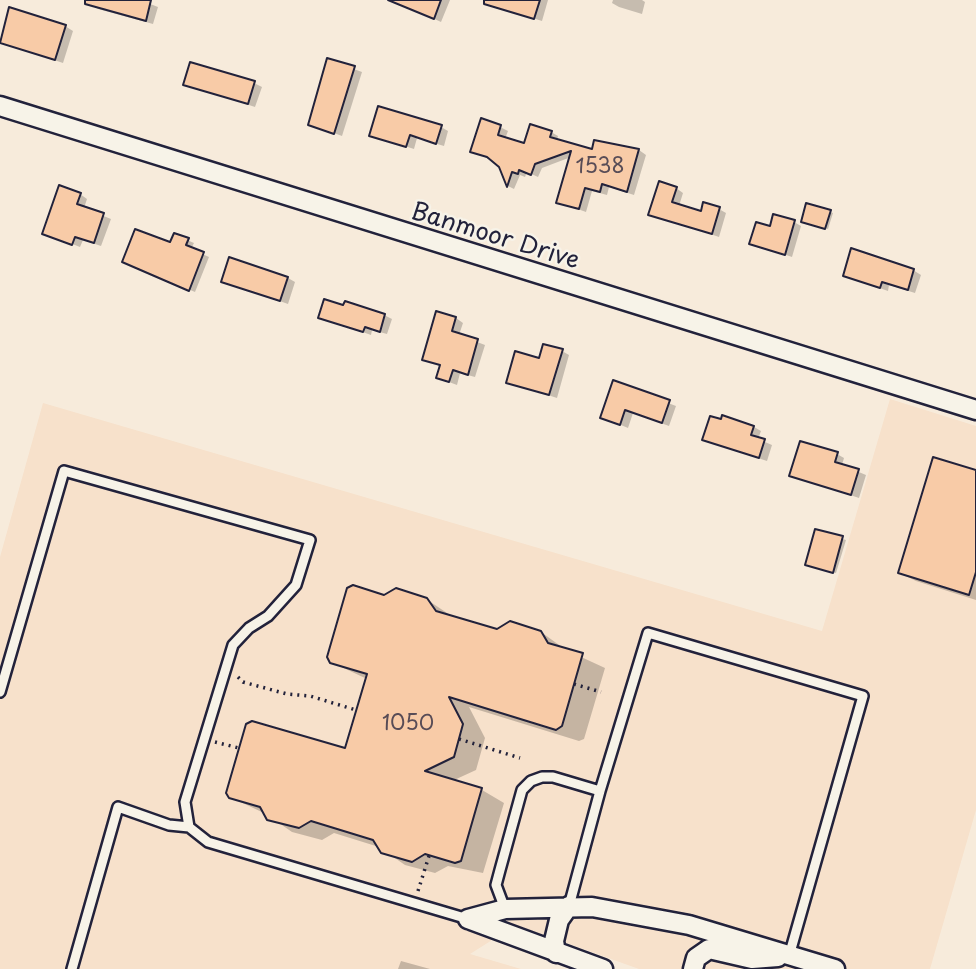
<!DOCTYPE html>
<html>
<head>
<meta charset="utf-8">
<style>
	body { margin:0 }
	canvas { display:block; background:#f7ebdb }
</style>
</head>
<body>
<canvas width="976" height="969"></canvas>
<script>
const c = document.querySelector('canvas').getContext('2d');
c.lineJoin = 'round';
function fill(path, color) {
  c.fillStyle = color;
  c.fill(path, 'evenodd');
}
function toPath(rows) {
  const path = new Path2D();
  for (const r of rows) {
    path.moveTo(r[0], r[1]);
    for (let i = 2; i < r.length; i += 2) path.lineTo(r[i], r[i + 1]);
  }
  return path;
}
function trace(path, color, width, dash) {
  c.strokeStyle = color;
  c.lineWidth = width;
  c.lineCap = dash ? 'butt' : 'round';
  c.setLineDash(dash || []);
  c.stroke(path);
}
function drawText(font, color, halo, rows, align = 'center') {
  c.font = font + ' "Playpen Sans",sans-serif';
  c.lineWidth = 5;
  c.setLineDash([]);
  c.textBaseline = 'middle';
  c.strokeStyle = halo;
  c.fillStyle = color;
  for (const [text, x, y, turn = 0] of rows) {
    c.save();
    c.translate(x, y);
    c.rotate((+turn || 0) * Math.PI / 180);
    c.textAlign = isNaN(turn) ? turn : align;
    if (halo) c.strokeText(text, 0, 0);
    c.fillText(text, 0, 0);
    c.restore();
  }
}
const built = toPath([
	[890,399,976,426,976,810,930,969,639,969,516,925,470,954,521,969,0,969,0,557,43,403,822,631]
]);
const shadow = toPath([
	[92,0,140,0,158,7,153,24,98,9,91,5],
	[416,0,450,0,441,22,413,9],
	[508,0,548,0,542,21,505,9],
	[613,0,642,0,645,2,642,14,619,7,612,3],
	[65,26,73,31,63,63,0,42],
	[329,60,362,72,342,136,310,124],
	[254,83,262,87,255,107,185,84],
	[441,127,448,131,444,146,417,138,414,149,371,135],
	[500,127,508,131,505,139,525,146,551,132,558,136,557,141,593,151,596,142,639,150,646,155,634,195,609,187,607,195,592,191,586,212,558,202,571,157,542,168,538,177,527,172,525,177,520,175,514,189,508,186,500,165,473,151],
	[676,188,683,193,679,206,702,213,719,209,726,213,719,237,651,214],
	[80,194,87,199,84,208,111,219,101,246,83,240,80,247,44,233],
	[830,212,833,213,828,229,806,223],
	[794,222,801,226,792,257,751,243,771,229],
	[175,235,194,243,191,249,209,257,195,292,129,264,171,244],
	[913,270,921,275,915,293,889,285,888,291,845,276],
	[288,278,295,282,288,304,223,281],
	[384,315,392,319,387,334,372,330,371,335,320,317],
	[456,318,463,323,459,335,485,345,475,377,460,373,457,385,438,378,441,366,424,359],
	[562,351,569,355,557,398,508,382,540,360],
	[615,383,676,406,669,426,633,413,628,428,602,417],
	[754,427,761,431,758,439,772,445,767,461,712,443],
	[837,454,844,458,842,465,866,475,859,498,791,475],
	[976,472,976,600,916,581,900,573],
	[817,531,846,540,836,573,810,566],
	[384,597,426,599,453,617,497,630,541,632,566,650,605,668,584,739,579,741,469,707,485,738,476,770,452,781,482,790,504,803,483,873,448,866,435,873,405,865,379,847,334,833,322,840,292,832,266,814,230,797,346,751,367,679,331,662],
	[401,961,430,969,398,969]
]);
const building = toPath([
	[85,0,151,0,146,21,85,4,85,0],
	[388,0,441,0,434,19,388,0],
	[484,0,540,0,534,19,484,4,484,0],
	[9,7,66,25,55,60,0,43,9,7],
	[327,58,355,66,334,134,308,125,327,58],
	[190,62,255,81,248,104,183,85,190,62],
	[378,106,442,125,436,144,410,135,406,147,369,136,378,106],
	[481,118,501,125,498,135,524,143,530,124,552,131,550,137,592,149,594,140,639,149,627,192,602,184,600,192,585,188,579,209,556,203,571,151,535,164,531,175,519,170,518,174,512,172,507,187,499,167,487,157,470,152,481,118],
	[659,181,677,187,672,202,701,211,703,202,720,207,712,234,648,215,659,181],
	[59,185,81,193,77,204,104,213,94,243,75,237,72,245,42,234,59,185],
	[806,203,831,210,825,229,801,222,806,203],
	[773,214,795,220,785,255,749,244,756,222,770,226,773,214],
	[135,229,170,242,174,233,189,238,186,245,204,252,189,291,122,262,135,229],
	[851,248,914,269,908,290,882,282,880,288,843,276,851,248],
	[229,257,288,277,280,301,221,282,229,257],
	[324,299,343,305,345,301,385,314,380,332,365,327,363,332,318,318,324,299],
	[436,311,456,317,452,331,478,339,468,375,453,370,449,382,436,378,440,365,422,360,436,311],
	[543,344,563,349,549,395,506,383,515,351,539,358,543,344],
	[613,380,670,400,662,423,625,410,620,425,600,418,613,380],
	[722,415,754,426,751,435,765,439,759,458,702,440,710,416,721,419,722,415],
	[800,441,838,452,835,462,859,469,851,495,789,476,800,441],
	[933,457,976,470,976,572,969,595,898,573,933,457],
	[815,529,843,536,833,573,805,565,815,529],
	[353,585,384,595,396,588,427,598,436,611,497,629,510,621,541,631,548,643,583,653,562,726,556,730,449,697,463,724,454,757,425,771,482,788,461,861,455,863,425,854,412,862,381,853,373,840,311,821,299,828,267,820,260,807,229,798,226,793,246,724,252,721,345,748,367,674,330,663,327,657,347,588,353,585]
]);
const path = toPath([
	[238,677,243,682,287,694,310,696,356,710],
	[574,684,601,692],
	[459,739,520,758],
	[215,742,239,748],
	[418,891,429,856]
]);
const service = toPath([
	[0,692,64,471,310,540,296,585,268,616,249,628,233,645,185,802,189,827,208,842,468,919],
	[600,791,648,633,863,696,789,956],
	[505,909,496,885,500,870,522,790,531,781,542,777,553,777,600,791,569,906],
	[72,969,118,807,169,825,189,827]
]);
const minor = toPath([
	[0,106,976,410],
	[468,919,505,909,592,907,689,925,835,969],
	[468,919,603,969],
	[556,953,554,941,559,920,569,906],
	[693,969,696,958,709,949,752,959,778,957]
]);
const numberNames = [
	["1538",600,167],
	["1050",408,724]
];
const streetNames = [
	["Banmoor Drive",495,237,17]
];
fill(built, '#f7e1cb');
fill(shadow, '#0003');
fill(building, '#f8cba7');
trace(building, '#22223b', 2);
trace(service, '#22223b', 14);
trace(minor, '#22223b', 23);
trace(path, '#22223b', 3.5, [2, 5]);
trace(service, '#f7f3e8', 9);
trace(minor, '#f7f3e8', 18);
drawText('21px', '#584c56', null, numberNames);
drawText('24px', '#22223b', '#f7f3e8', streetNames);
</script>
</body>
</html>
